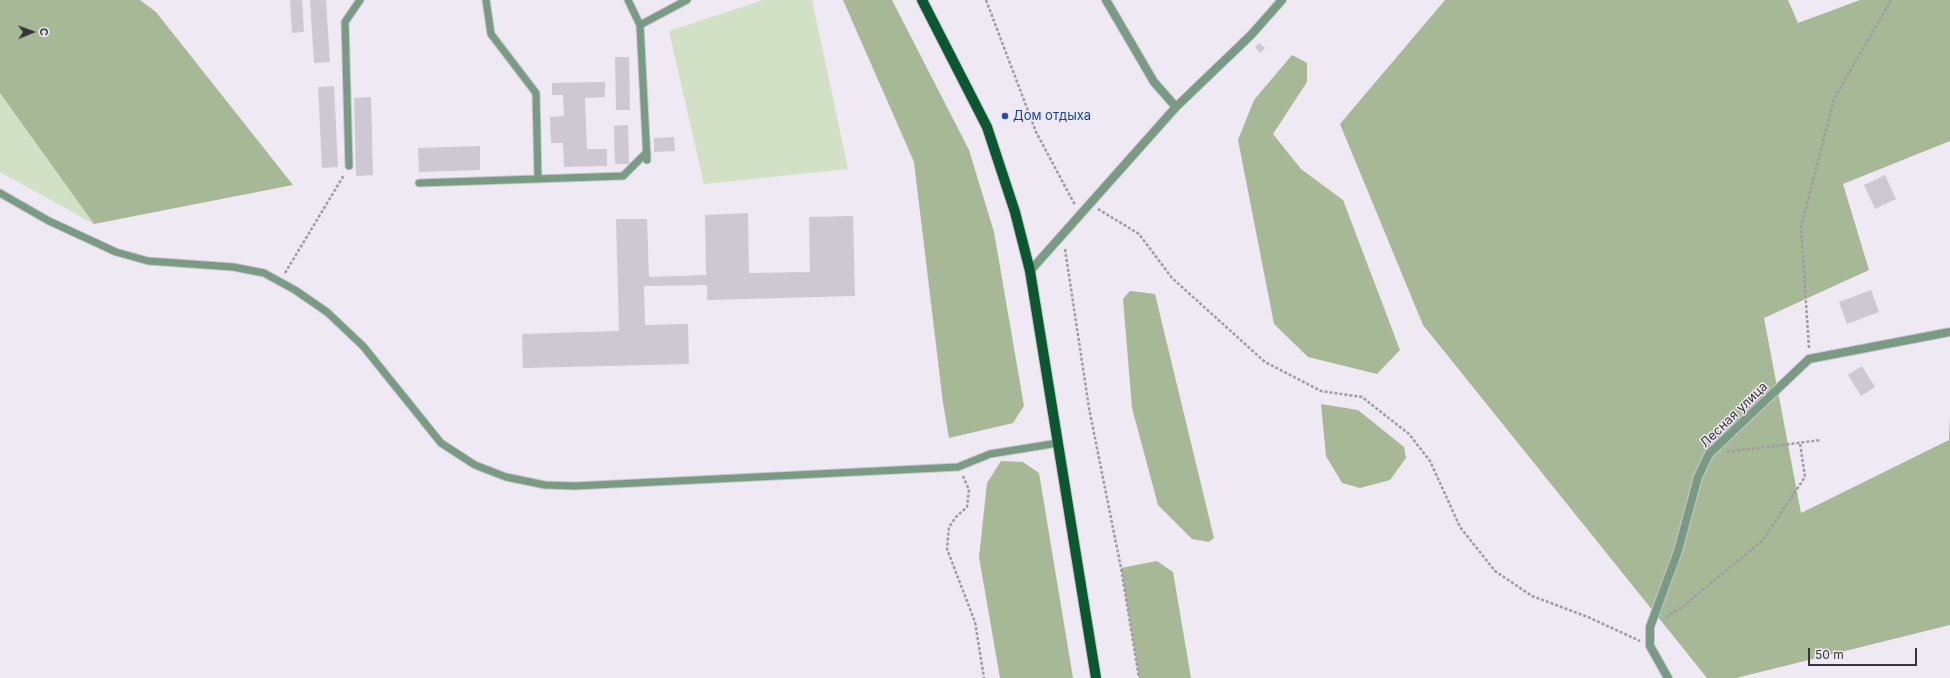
<!DOCTYPE html>
<html>
<head>
<meta charset="utf-8">
<style>
	body { margin:0 }
	#map { position:relative; width:1950px; height:678px; overflow:hidden; background:#efe9f4; font-family:Inter,sans-serif }
	canvas { display:block }
	.north { position:absolute; left:12px; top:12px; width:40px; height:40px; -webkit-text-stroke:3px #efe9f4; paint-order:stroke; rotate:89deg; font-size:11px; font-weight:700; line-height:16px; text-align:center; color:#373539 }
	.north::after { content:''; display:block; margin:auto; width:14px; height:18px; background:#373539; clip-path:polygon(50% 0,100% 100%,50% 72%,0 100%) }
	.scale { position:absolute; left:1808px; top:648px; width:109px; height:18px; box-sizing:border-box; border:2px solid #373539; border-top:0; padding-left:5px; font-size:12px; line-height:14px; white-space:nowrap; color:#373539; -webkit-text-stroke:3px #efe9f4; paint-order:stroke }
</style>
</head>
<body>
<div id="map">
<canvas width="1950" height="678"></canvas>
<div class="north">С</div>
<div class="scale">50 m</div>
</div>
<script>
const c = document.querySelector('canvas').getContext('2d');
c.lineJoin = 'round';
function fill(path, color) {
  c.fillStyle = color;
  c.fill(path, 'evenodd');
}
function toPath(rows) {
  const path = new Path2D();
  for (const r of rows) {
    path.moveTo(r[0], r[1]);
    for (let i = 2; i < r.length; i += 2) path.lineTo(r[i], r[i + 1]);
  }
  return path;
}
function trace(path, color, width, dash) {
  c.strokeStyle = color;
  c.lineWidth = width;
  c.lineCap = dash ? 'butt' : 'round';
  c.setLineDash(dash || []);
  c.stroke(path);
}
function drawText(font, color, halo, rows, align = 'center') {
  c.font = font + ' Inter,sans-serif';
  c.lineWidth = 3;
  c.setLineDash([]);
  c.textBaseline = 'middle';
  c.strokeStyle = halo;
  c.fillStyle = color;
  for (const [text, x, y, turn = 0] of rows) {
    c.save();
    c.translate(x, y);
    c.rotate((+turn || 0) * Math.PI / 180);
    c.textAlign = isNaN(turn) ? turn : align;
    if (halo) c.strokeText(text, 0, 0);
    c.fillText(text, 0, 0);
    c.restore();
  }
}
const green = toPath([
	[763,0,812,0,848,169,704,184,669,31],
	[0,93,13,111,94,224,0,172]
]);
const forest = toPath([
	[0,0,140,0,156,12,293,185,94,224,0,93],
	[843,0,892,0,969,150,994,232,1024,406,1013,423,949,438,943,403,914,162],
	[1445,0,1788,0,1798,23,1860,0,1950,0,1950,141,1843,184,1869,270,1764,318,1801,513,1949,440,1950,416,1950,625,1736,678,1707,678,1423,325,1340,124],
	[1292,55,1307,63,1307,82,1273,134,1301,169,1343,200,1400,350,1377,374,1308,357,1274,324,1238,140,1254,100],
	[1130,291,1155,294,1214,538,1209,542,1192,539,1158,505,1132,408,1123,299],
	[1321,404,1358,410,1404,447,1406,458,1390,480,1360,488,1342,483,1326,456],
	[1001,461,1023,462,1039,473,1073,678,1000,678,979,557,987,483],
	[1157,561,1173,572,1191,678,1139,678,1121,568]
]);
const building = toPath([
	[290,0,302,0,304,32,292,33],
	[310,0,326,0,330,62,314,63],
	[1259,43,1265,48,1260,53,1255,47],
	[615,57,629,57,630,110,616,110],
	[605,82,605,97,585,98,587,149,607,149,607,166,564,167,563,143,551,143,550,117,564,116,563,95,552,95,552,83],
	[334,86,338,167,322,168,318,87],
	[371,97,373,175,356,176,354,98],
	[628,125,629,164,615,164,614,126],
	[674,137,675,151,654,152,654,138],
	[480,146,480,170,419,172,418,148],
	[1885,175,1896,199,1875,209,1864,185],
	[748,213,749,273,810,272,809,217,853,216,855,296,707,300,707,285,644,286,645,325,688,324,689,364,523,368,522,334,619,331,616,219,647,219,649,277,706,275,705,215],
	[1871,290,1879,312,1847,324,1839,302],
	[1862,366,1875,387,1861,396,1848,375]
]);
const path = toPath([
	[986,0,1036,132,1075,205],
	[1098,209,1139,234,1172,278,1265,362,1321,391,1362,397,1409,434,1430,461,1460,527,1495,571,1532,596,1588,617,1640,641],
	[1065,249,1089,408,1121,568,1139,678],
	[285,273,344,175],
	[1809,348,1801,227,1834,99,1891,0],
	[1727,452,1821,440],
	[963,476,969,490,967,507,956,517,949,527,947,549,975,622,984,678],
	[1666,617,1682,607,1763,540,1805,477,1800,443]
]);
const service = toPath([
	[486,0,491,34,536,93,538,179],
	[628,0,640,25,687,0],
	[640,25,647,160],
	[349,166,345,22,360,0],
	[419,183,623,176,647,152],
	[0,193,49,221,116,252,148,261,233,267,264,273,295,290,327,312,363,346,441,443,475,465,506,477,545,485,575,486,958,467,990,454,1058,443]
]);
const minor = toPath([
	[1106,0,1154,82,1176,107],
	[1030,271,1176,107,1251,35,1282,0],
	[1668,678,1650,646,1650,627,1678,551,1698,477,1709,454,1809,359,1950,332]
]);
const primary = toPath([
	[922,0,987,127,1015,212,1030,271,1096,678]
]);
const markers = [
	[1005,116,4,"#1a4fb4"]
];
const transitNames = [
	["Дом отдыха",1013,116]
];
const streetNames = [
	["Лесная улица",1734,415,-44]
];
fill(green, '#d2e0c6');
fill(forest, '#a6b896');
fill(building, '#cec8d3');
trace(service, '#cac5cf', 9);
trace(minor, '#cac5cf', 10);
trace(primary, '#cac5cf', 12);
trace(path, '#9f9ba3', 2.5, [3, 2]);
trace(service, '#799b83', 7);
trace(minor, '#799b83', 8);
trace(primary, '#0b5730', 10);
for (const [x, y, r, color] of markers) {
  const dot = new Path2D();
  dot.arc(x, y, r, 0, 2 * Math.PI);
  c.fillStyle = color;
  c.fill(dot);
  trace(dot, '#efe9f4', 1.5);
}
drawText('13px', '#164399', '#efe9f4', transitNames, 'left');
drawText('13px', '#373539', '#efe9f4', streetNames);
</script>
</body>
</html>
